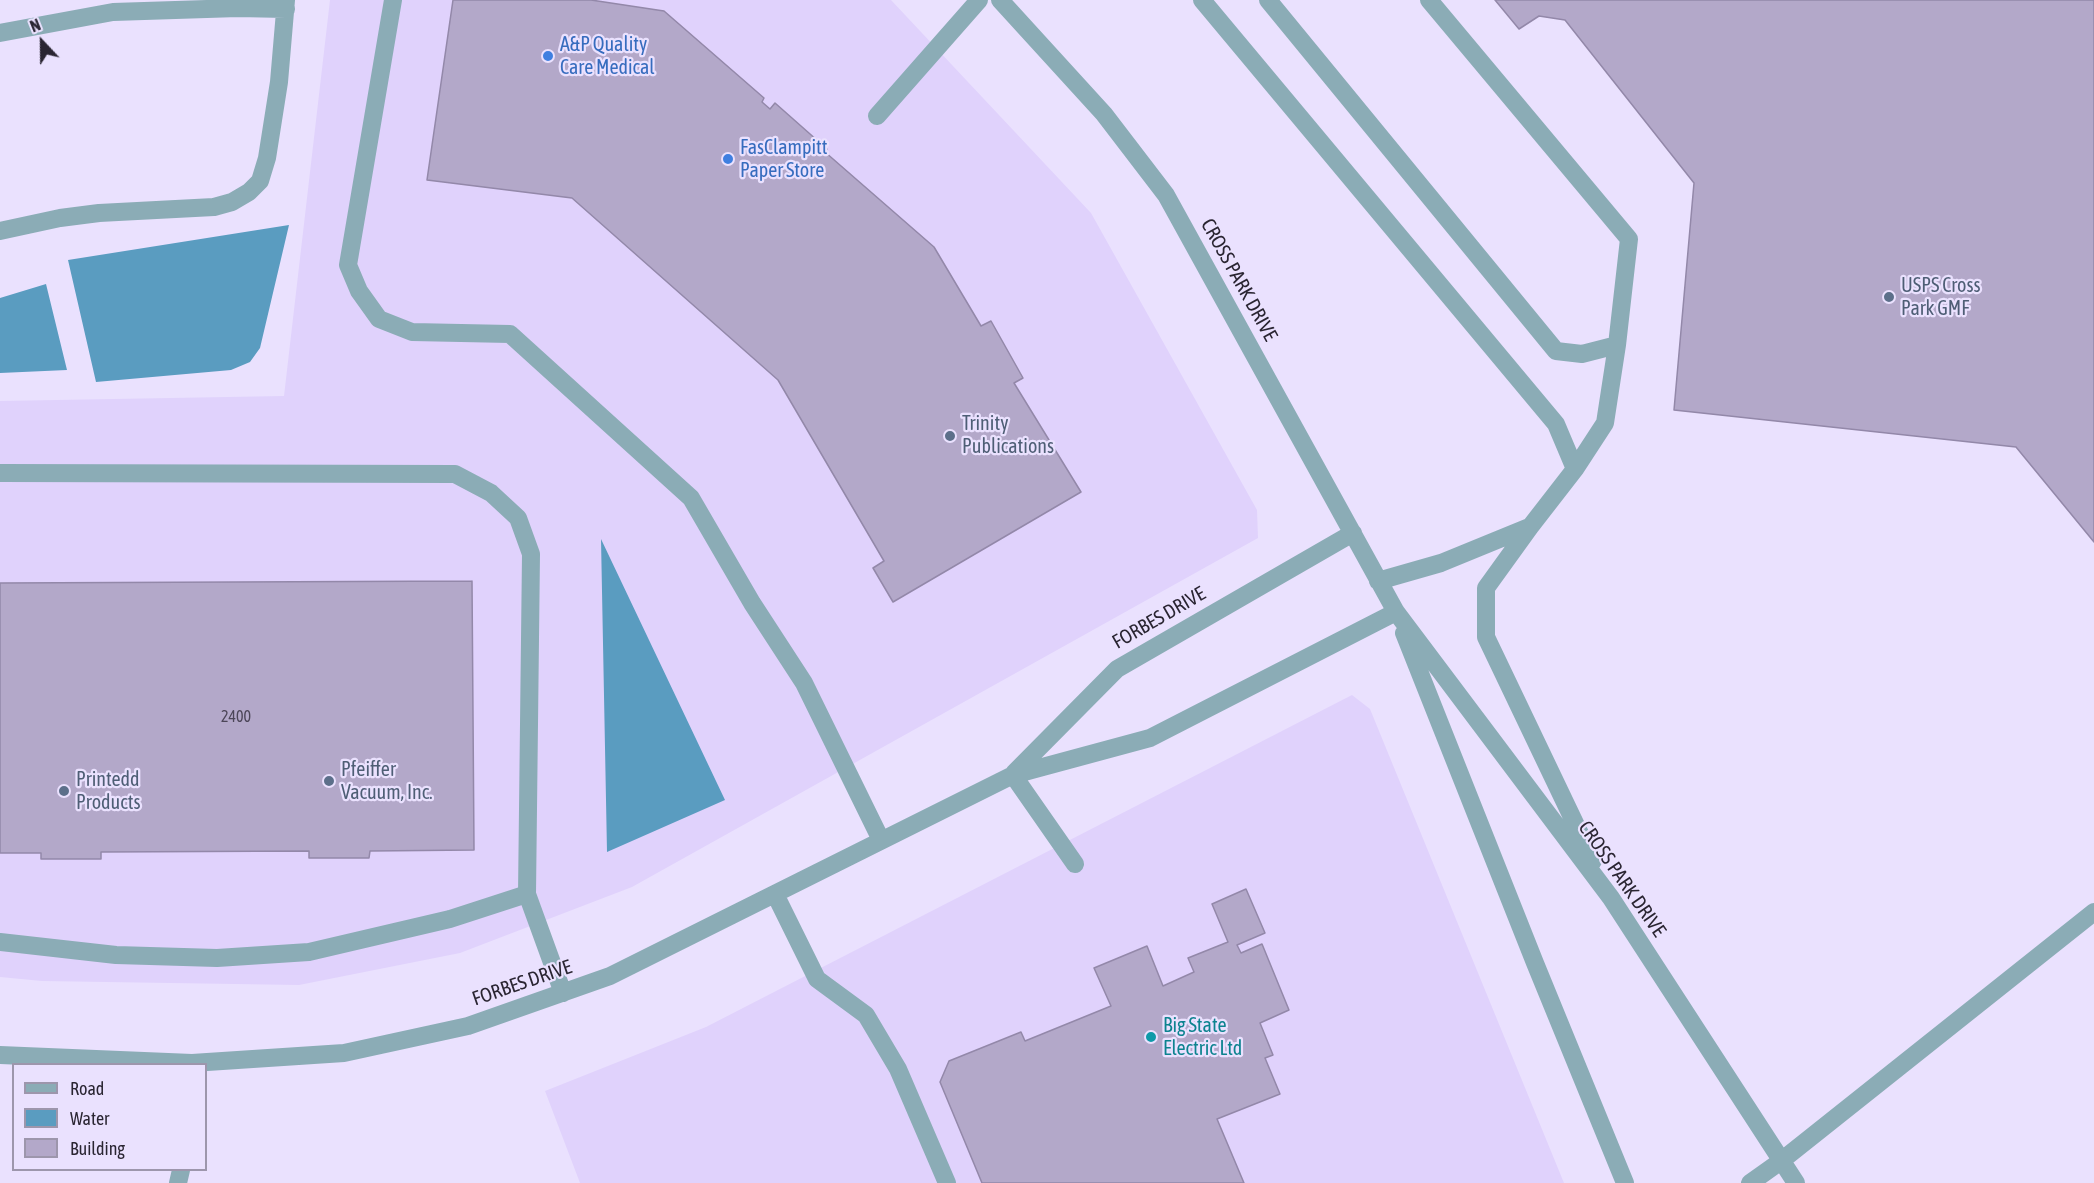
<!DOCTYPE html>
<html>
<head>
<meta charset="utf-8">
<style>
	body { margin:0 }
	#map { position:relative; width:2094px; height:1183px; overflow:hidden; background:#eae1fe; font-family:"Asap Condensed",sans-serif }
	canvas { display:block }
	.legend { position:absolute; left:12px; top:1063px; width:195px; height:108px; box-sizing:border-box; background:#eae1fe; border:2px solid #9d96ac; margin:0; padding:8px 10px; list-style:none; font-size:18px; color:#2a2532 }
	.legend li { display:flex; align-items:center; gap:12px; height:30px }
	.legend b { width:30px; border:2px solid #9d96ac }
	.north { position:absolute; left:12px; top:12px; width:60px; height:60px; -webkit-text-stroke:4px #eae1fe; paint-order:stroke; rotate:338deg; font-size:16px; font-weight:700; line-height:24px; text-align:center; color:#2a2532 }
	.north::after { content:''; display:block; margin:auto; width:21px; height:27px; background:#2a2532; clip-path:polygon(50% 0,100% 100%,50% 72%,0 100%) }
</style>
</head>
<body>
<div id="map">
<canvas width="2094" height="1183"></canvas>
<ul class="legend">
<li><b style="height:8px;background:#8bacb6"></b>Road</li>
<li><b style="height:16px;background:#5a9cc0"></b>Water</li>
<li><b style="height:16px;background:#b3a8c9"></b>Building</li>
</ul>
<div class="north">N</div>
</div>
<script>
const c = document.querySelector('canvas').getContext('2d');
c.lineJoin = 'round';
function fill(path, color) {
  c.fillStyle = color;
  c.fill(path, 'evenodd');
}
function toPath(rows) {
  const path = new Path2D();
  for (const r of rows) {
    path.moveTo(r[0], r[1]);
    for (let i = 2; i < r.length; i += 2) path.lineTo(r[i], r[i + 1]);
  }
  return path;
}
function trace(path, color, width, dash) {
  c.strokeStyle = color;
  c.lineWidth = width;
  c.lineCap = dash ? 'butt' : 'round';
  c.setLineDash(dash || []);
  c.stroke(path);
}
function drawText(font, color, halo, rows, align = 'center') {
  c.font = font + ' "Asap Condensed",sans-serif';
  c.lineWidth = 4.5;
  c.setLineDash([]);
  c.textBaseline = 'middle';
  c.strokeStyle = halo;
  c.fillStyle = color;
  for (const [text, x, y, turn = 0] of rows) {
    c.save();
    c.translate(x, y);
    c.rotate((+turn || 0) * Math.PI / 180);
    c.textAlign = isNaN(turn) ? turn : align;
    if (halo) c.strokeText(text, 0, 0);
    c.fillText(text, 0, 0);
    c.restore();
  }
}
const built = toPath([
	[330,0,891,0,1091,213,1257,510,1258,538,632,887,460,953,299,985,42,981,0,977,0,401,284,396],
	[1352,695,1370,709,1564,1183,580,1183,545,1091,706,1027]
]);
const water = toPath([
	[289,225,260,348,250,362,231,370,96,382,68,260],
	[46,284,67,370,0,373,0,298],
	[601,539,725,800,607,852]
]);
const building = toPath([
	[453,0,591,0,664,11,764,98,762,102,770,109,775,103,827,149,825,152,934,247,981,326,991,321,1023,378,1014,383,1081,492,893,602,873,568,884,561,778,380,572,198,427,180,453,0],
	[1495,0,2094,0,2094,542,2016,447,1674,410,1694,183,1565,20,1539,16,1519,29,1495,0],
	[472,581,474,850,370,851,369,858,309,858,309,851,101,852,101,859,41,859,41,853,0,853,0,583,472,581],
	[1246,889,1265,933,1237,945,1241,953,1262,944,1289,1010,1260,1023,1273,1055,1265,1058,1280,1094,1217,1119,1244,1183,982,1183,940,1082,949,1061,1021,1032,1025,1041,1111,1006,1094,968,1147,946,1163,986,1194,972,1188,958,1228,942,1212,904,1246,889]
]);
const minor = toPath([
	[393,0,348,265,359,291,379,319,412,332,510,334,691,498,752,603,804,683,881,840],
	[1000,0,1104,114,1166,195,1396,612,1611,898,1796,1183],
	[1202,0,1556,424,1575,469,1530,527,1486,588,1486,637,1593,861],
	[1268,0,1556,351,1582,354,1617,345],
	[1429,0,1629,239,1617,345,1605,423,1575,469],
	[0,33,113,12,238,8,286,9],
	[877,116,979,0],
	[0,231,60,218,99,213,214,207,232,202,249,192,260,181,267,158,279,82,286,0],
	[0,473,455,474,491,493,518,518,531,554,527,894,563,993],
	[1378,581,1441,563,1529,527],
	[1404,633,1535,963,1625,1183],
	[1014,773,1117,669,1353,533],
	[1013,775,1075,864],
	[775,894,817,979,866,1015,898,1069,947,1183],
	[0,942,116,955,217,958,309,952,450,919,527,894],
	[0,1055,192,1063,344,1053,468,1026,610,976,1013,775,1150,738,1396,612],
	[178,1183,181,1170],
	[1750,1183,1781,1161,2094,912]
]);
const markers = [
	[548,56,6,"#3f7fe0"],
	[728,159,6,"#3f7fe0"],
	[1889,297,6,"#5c6f8a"],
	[950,436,6,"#5c6f8a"],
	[329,781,6,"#5c6f8a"],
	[64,791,6,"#5c6f8a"],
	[1151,1037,6,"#0f9aa8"]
];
const numberNames = [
	["2400",236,717]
];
const shopNames = [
	["A&P Quality",560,45],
	["Care Medical",560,68],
	["FasClampitt",740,148],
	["Paper Store",740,171]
];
const streetNames = [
	["CROSS PARK DRIVE",1239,280,61],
	["FORBES DRIVE",1159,618,-30],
	["CROSS PARK DRIVE",1622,879,55],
	["FORBES DRIVE",522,983,-19]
];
const serviceNames = [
	["USPS Cross",1901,286],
	["Park GMF",1901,309],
	["Trinity",962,424],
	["Publications",962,447],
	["Pfeiffer",341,770],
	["Vacuum, Inc.",341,793],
	["Printedd",76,780],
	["Products",76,803]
];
const cultureNames = [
	["Big State",1163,1026],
	["Electric Ltd",1163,1049]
];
fill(built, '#e0d2fc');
fill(water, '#5a9cc0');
fill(building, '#b3a8c9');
trace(building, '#9388a9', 1.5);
trace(minor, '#8bacb6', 18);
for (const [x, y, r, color] of markers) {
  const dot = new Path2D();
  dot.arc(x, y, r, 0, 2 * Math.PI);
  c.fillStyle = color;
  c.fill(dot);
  trace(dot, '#eae1fe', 2);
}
drawText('16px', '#4c4658', null, numberNames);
drawText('20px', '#366cbe', '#eae1fe', shopNames, 'left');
drawText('20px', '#2a2532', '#eae1fe', streetNames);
drawText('20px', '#4e5e75', '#eae1fe', serviceNames, 'left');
drawText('20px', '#0d838f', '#eae1fe', cultureNames, 'left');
</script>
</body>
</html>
